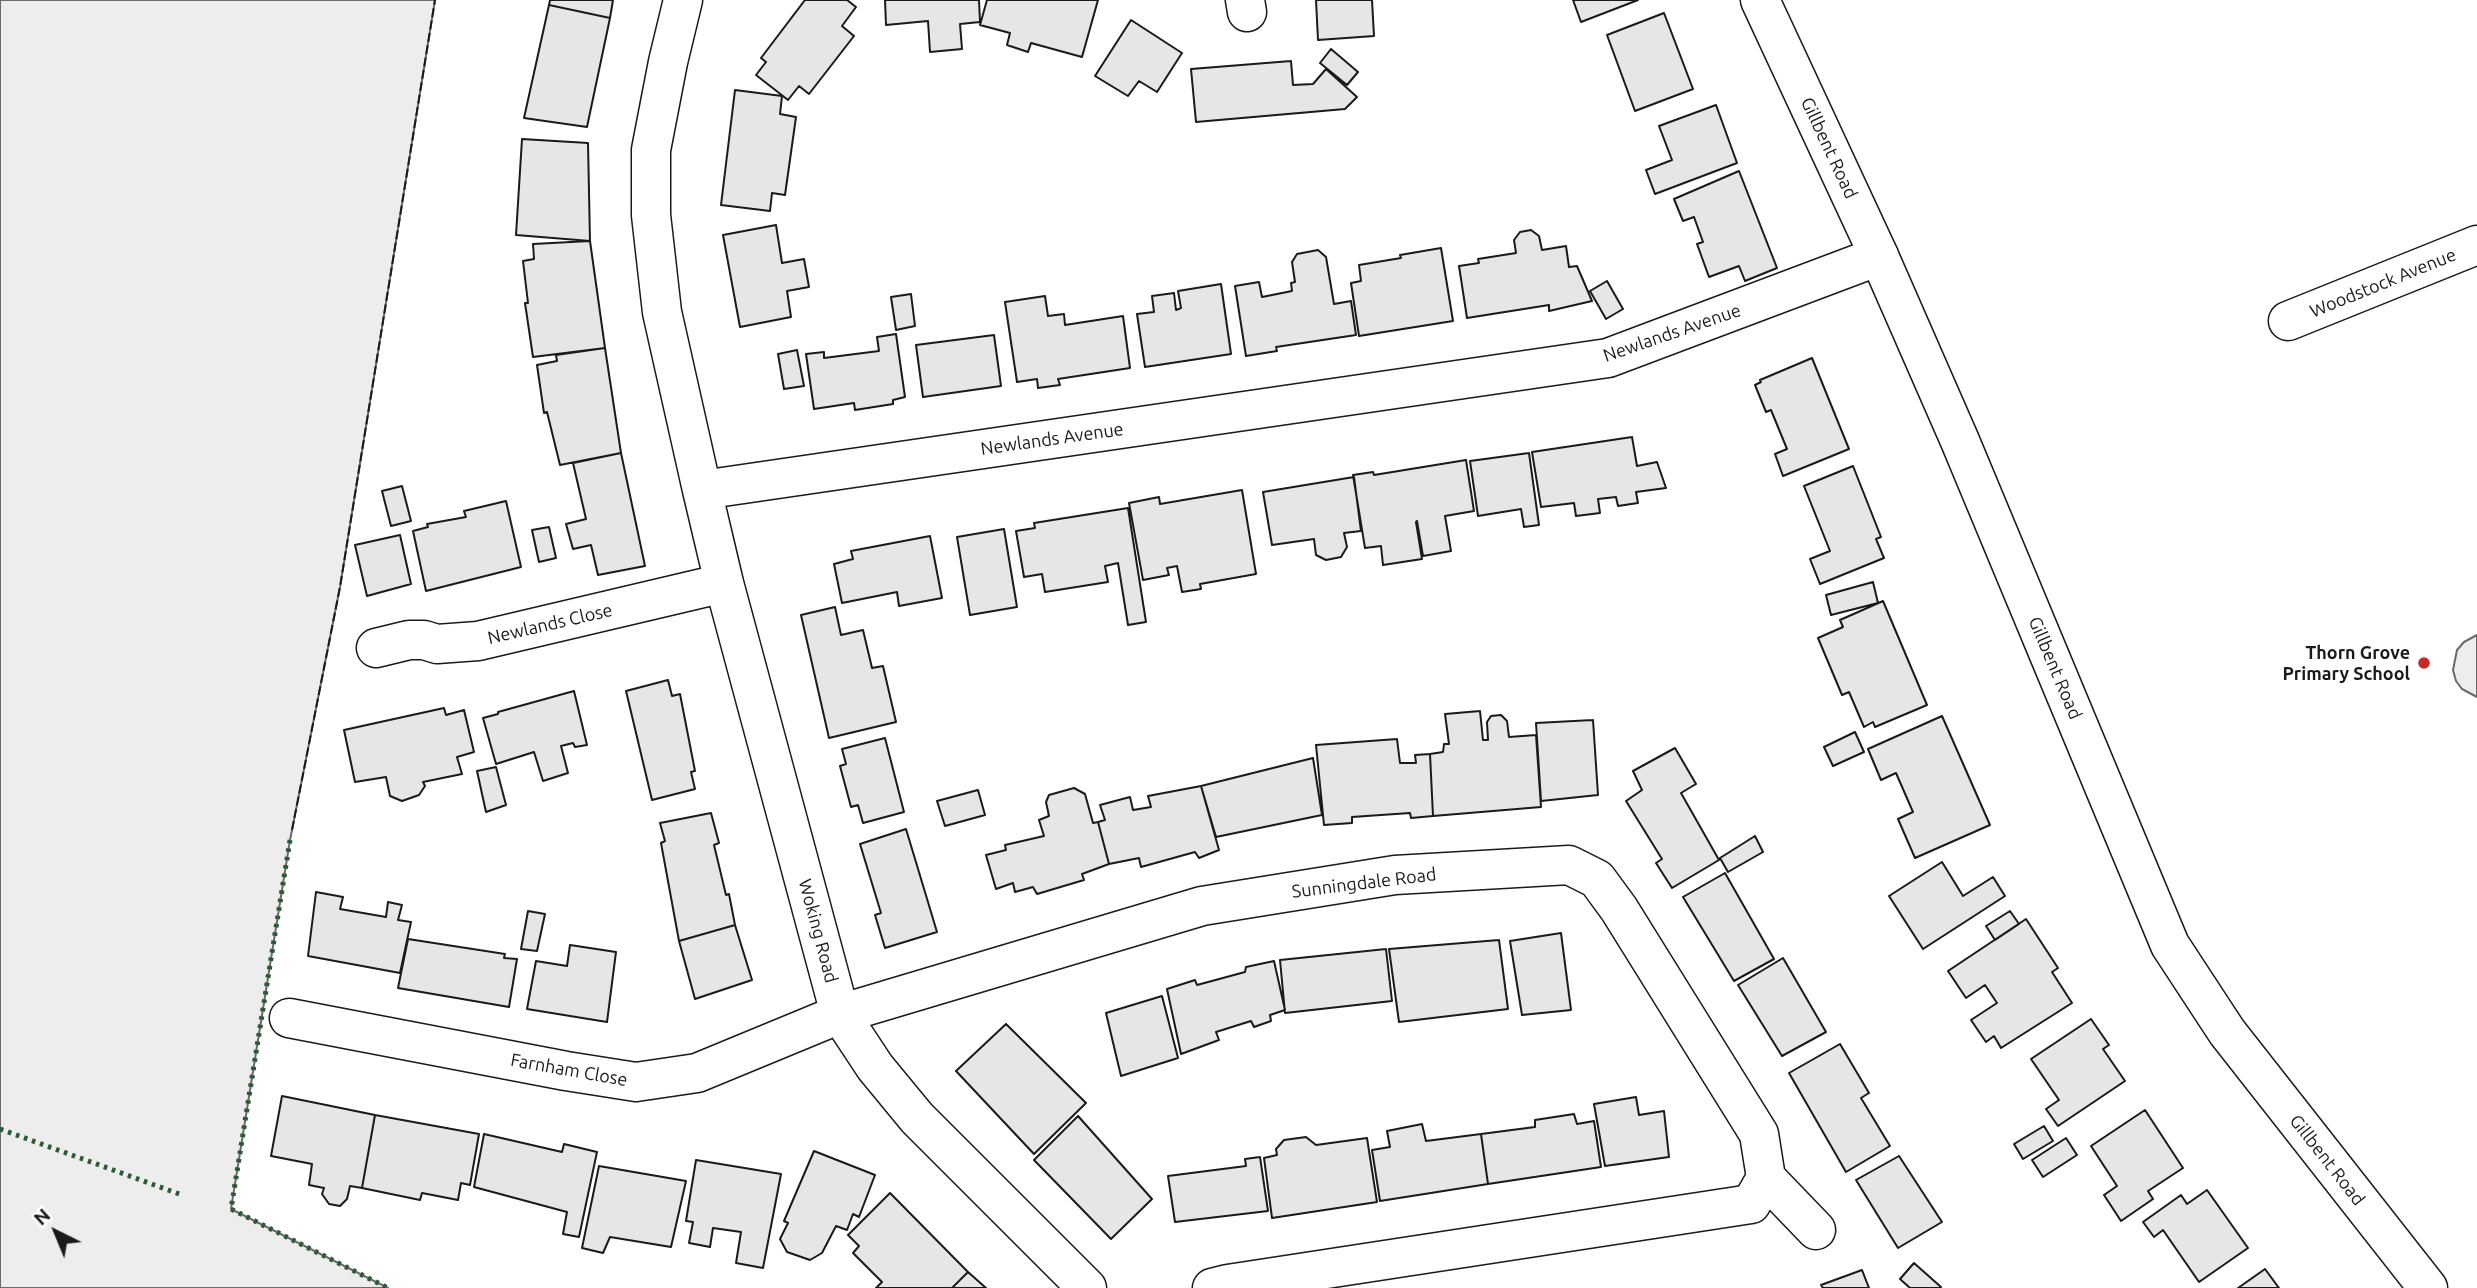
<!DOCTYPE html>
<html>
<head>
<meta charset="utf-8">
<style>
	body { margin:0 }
	#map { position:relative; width:2477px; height:1288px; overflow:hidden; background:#fff; font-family:Ubuntu,sans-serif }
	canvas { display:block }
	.north { position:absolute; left:21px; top:1197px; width:70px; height:70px; -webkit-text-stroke:5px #fff; paint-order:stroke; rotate:317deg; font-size:19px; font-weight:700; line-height:28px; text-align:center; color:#1a1a1a }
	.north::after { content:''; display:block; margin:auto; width:24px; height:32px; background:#1a1a1a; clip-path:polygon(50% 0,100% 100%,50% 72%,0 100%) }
</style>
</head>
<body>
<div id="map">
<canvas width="2477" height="1288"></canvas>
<div class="north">N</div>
</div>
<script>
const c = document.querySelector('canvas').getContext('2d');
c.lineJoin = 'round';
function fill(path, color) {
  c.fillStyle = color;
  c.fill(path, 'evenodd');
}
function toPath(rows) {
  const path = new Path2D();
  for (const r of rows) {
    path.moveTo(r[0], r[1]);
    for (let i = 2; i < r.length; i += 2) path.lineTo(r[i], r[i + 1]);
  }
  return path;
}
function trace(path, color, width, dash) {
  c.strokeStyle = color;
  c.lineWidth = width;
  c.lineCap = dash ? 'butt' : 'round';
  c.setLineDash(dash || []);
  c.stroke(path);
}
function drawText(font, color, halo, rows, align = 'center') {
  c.font = font + ' Ubuntu,sans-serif';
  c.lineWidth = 5;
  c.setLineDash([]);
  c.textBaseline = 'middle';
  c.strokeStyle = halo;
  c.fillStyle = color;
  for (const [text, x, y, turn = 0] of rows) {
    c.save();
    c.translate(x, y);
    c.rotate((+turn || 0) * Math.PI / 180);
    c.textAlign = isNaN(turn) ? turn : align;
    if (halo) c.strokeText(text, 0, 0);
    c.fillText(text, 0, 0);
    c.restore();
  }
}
const green = toPath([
	[0,0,435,0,340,587,290,840,231,1209,388,1288,0,1288,0,0],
	[2477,635,2477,697,2462,689,2456,681,2453,670,2457,650,2464,642,2477,635]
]);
const building = toPath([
	[550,0,613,0,610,18,549,5,550,0],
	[805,0,847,0,856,7,842,26,854,36,809,94,799,86,788,100,756,75,766,62,761,58,805,0],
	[885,0,979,0,980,22,960,24,962,49,930,52,928,21,886,25,885,0],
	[987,0,1098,0,1082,57,1031,43,1028,52,1007,45,1010,33,980,25,987,0],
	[1316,0,1372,0,1374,36,1318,40,1316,0],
	[1573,0,1638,0,1581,22,1573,0],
	[549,5,610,18,587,127,524,118,549,5],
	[1664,13,1693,89,1635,111,1607,35,1664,13],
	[1131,20,1182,53,1157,92,1139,81,1128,96,1095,76,1131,20],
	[1331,49,1358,72,1347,85,1320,63,1331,49],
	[1291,61,1293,85,1313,84,1326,69,1357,97,1345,109,1196,122,1191,69,1291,61],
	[735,90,782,96,780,114,796,117,785,195,772,193,770,211,721,205,735,90],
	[1716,105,1737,163,1655,194,1646,170,1672,160,1659,126,1716,105],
	[522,139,588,143,590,241,516,235,522,139],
	[1739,171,1777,268,1745,281,1739,266,1709,277,1697,244,1703,242,1694,217,1683,221,1674,199,1739,171],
	[776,225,782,263,804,259,809,287,787,291,791,317,740,327,723,235,776,225],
	[1531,230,1539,236,1542,250,1566,246,1569,267,1577,266,1592,301,1549,311,1549,305,1467,318,1459,266,1479,263,1478,259,1516,253,1514,240,1520,232,1531,230],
	[590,241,605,348,533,357,525,303,528,303,523,261,534,259,533,244,590,241],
	[1441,248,1453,321,1359,336,1351,283,1361,281,1359,265,1401,258,1400,255,1441,248],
	[1318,250,1326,257,1334,304,1351,301,1356,335,1276,347,1277,351,1246,356,1235,286,1259,282,1262,297,1292,291,1291,283,1295,282,1292,262,1297,254,1318,250],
	[1607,281,1623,309,1606,319,1590,291,1607,281],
	[1221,284,1231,354,1145,367,1137,314,1154,312,1152,296,1174,293,1176,310,1181,308,1178,291,1221,284],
	[911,294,915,326,896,330,891,297,911,294],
	[1045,296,1048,316,1064,314,1065,325,1123,316,1130,368,1058,379,1060,385,1038,388,1037,379,1017,382,1005,302,1045,296],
	[896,334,905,397,893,400,893,404,855,410,854,403,814,409,806,354,824,352,824,358,879,351,877,337,896,334],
	[994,335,1001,386,923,397,916,345,994,335],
	[605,348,621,453,560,465,547,412,544,413,537,365,557,361,556,355,605,348],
	[797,350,804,386,784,389,778,354,797,350],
	[1812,358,1849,449,1783,476,1775,454,1787,449,1771,410,1766,412,1755,385,1761,382,1760,380,1812,358],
	[1632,437,1637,466,1657,462,1666,488,1636,492,1638,503,1618,506,1616,497,1598,499,1600,513,1576,516,1574,503,1541,507,1532,452,1632,437],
	[621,453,645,566,598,575,591,545,573,549,566,524,586,519,573,463,621,453],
	[1529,453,1539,525,1524,527,1521,509,1478,516,1470,461,1529,453],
	[1466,460,1474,511,1445,516,1451,551,1423,556,1417,521,1416,522,1422,559,1383,565,1381,546,1365,548,1353,475,1373,472,1374,475,1466,460],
	[1853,466,1881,537,1876,539,1884,558,1820,584,1810,559,1830,551,1804,486,1853,466],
	[1354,477,1361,531,1344,533,1347,547,1341,557,1326,560,1316,555,1314,539,1272,545,1263,492,1354,477],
	[402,486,411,521,391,526,382,491,402,486],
	[1242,490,1256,574,1200,584,1201,589,1182,592,1177,566,1167,568,1169,575,1143,580,1129,503,1159,497,1160,504,1242,490],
	[506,501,521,567,426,591,413,531,428,527,427,524,466,517,464,511,506,501],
	[1128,508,1146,622,1128,625,1118,563,1105,566,1108,582,1045,592,1042,574,1024,577,1016,531,1035,528,1034,523,1128,508],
	[549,527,556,558,539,562,532,530,549,527],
	[1004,529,1017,607,970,615,957,537,1004,529],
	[400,535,411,584,367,596,355,545,400,535],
	[930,536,942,598,899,606,897,592,842,603,834,564,853,559,851,551,930,536],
	[1873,582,1878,603,1831,615,1826,595,1873,582],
	[1883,601,1927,705,1875,727,1873,722,1864,727,1849,692,1842,695,1818,638,1843,627,1840,620,1883,601],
	[835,607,841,635,863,630,872,668,883,666,896,722,829,738,801,615,835,607],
	[668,680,672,696,680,694,695,771,691,772,695,789,652,800,626,691,668,680],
	[574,691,587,745,575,747,573,743,561,746,568,773,543,781,534,752,496,764,483,718,498,714,498,712,574,691],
	[444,708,446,715,464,710,474,752,457,757,462,774,423,782,425,786,419,795,402,801,390,796,386,777,355,782,344,730,444,708],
	[1480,711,1483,740,1488,740,1487,722,1491,716,1501,715,1507,721,1509,737,1536,735,1541,807,1433,816,1430,754,1443,752,1444,744,1449,744,1445,714,1480,711],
	[1942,716,1990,825,1915,858,1898,819,1913,812,1896,773,1881,780,1868,749,1942,716],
	[1593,720,1598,795,1541,801,1536,723,1593,720],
	[1855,732,1864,752,1833,766,1824,747,1855,732],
	[885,738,904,812,863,823,858,805,851,807,840,766,846,764,842,749,885,738],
	[1397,739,1400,763,1416,763,1415,755,1430,754,1433,816,1411,818,1410,813,1352,817,1352,823,1324,825,1316,745,1397,739],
	[1675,748,1696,784,1681,793,1719,860,1672,888,1656,863,1662,859,1626,801,1642,790,1633,771,1675,748],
	[1313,758,1322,815,1216,837,1201,786,1313,758],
	[496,767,506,805,486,812,477,771,496,767],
	[1201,786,1219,850,1199,858,1195,852,1141,867,1139,858,1109,864,1098,822,1105,820,1100,805,1130,797,1133,810,1151,807,1148,796,1201,786],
	[1074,788,1085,794,1093,823,1098,822,1109,864,1082,874,1084,880,1037,894,1033,887,1015,892,1013,883,996,889,986,855,1006,850,1005,845,1044,836,1039,820,1049,816,1046,802,1049,795,1074,788],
	[978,790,985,815,945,826,937,801,978,790],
	[711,813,719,843,714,845,726,895,729,894,735,925,679,941,661,843,665,841,660,823,711,813],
	[906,829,937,932,885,948,875,915,881,913,860,844,906,829],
	[1755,836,1763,852,1728,872,1720,858,1755,836],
	[1942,862,1963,896,1993,877,2005,896,1923,949,1889,896,1942,862],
	[1725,873,1774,959,1734,981,1683,897,1725,873],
	[316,892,343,897,340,909,386,917,388,902,402,905,398,920,411,922,400,973,308,956,316,892],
	[528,911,545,914,537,951,521,949,528,911],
	[2010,911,2019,924,1995,940,1986,926,2010,911],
	[2026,919,2058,968,2052,972,2072,1003,2001,1048,1994,1036,1986,1042,1971,1020,1997,1003,1985,985,1966,998,1948,971,2026,919],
	[735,925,752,980,695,999,679,941,735,925],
	[1561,933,1571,1010,1522,1015,1510,941,1561,933],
	[408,939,505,954,504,958,517,959,509,1007,398,988,408,939],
	[1499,940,1508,1009,1399,1022,1389,949,1499,940],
	[570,945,616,952,607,1022,527,1009,536,961,567,966,570,945],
	[1386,949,1392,1001,1285,1013,1280,960,1386,949],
	[1783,958,1826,1032,1782,1056,1738,985,1783,958],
	[1274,961,1285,1010,1270,1015,1271,1021,1254,1027,1251,1021,1216,1032,1219,1040,1181,1054,1167,989,1195,980,1197,985,1245,972,1246,967,1274,961],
	[1162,996,1178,1058,1121,1076,1106,1013,1162,996],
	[2091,1019,2109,1045,2103,1049,2125,1081,2058,1126,2046,1109,2059,1100,2031,1059,2091,1019],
	[1006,1024,1086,1103,1034,1154,956,1071,1006,1024],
	[1840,1044,1869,1093,1861,1098,1890,1146,1846,1172,1789,1073,1840,1044],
	[282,1096,375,1115,362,1188,350,1186,347,1199,340,1206,329,1204,322,1194,324,1188,309,1185,312,1164,271,1156,282,1096],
	[1636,1097,1639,1115,1664,1111,1669,1157,1605,1166,1594,1104,1636,1097],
	[2145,1110,2183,1168,2148,1191,2153,1199,2121,1221,2104,1195,2117,1186,2091,1146,2145,1110],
	[1574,1114,1577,1124,1594,1121,1601,1167,1488,1184,1481,1134,1535,1127,1535,1120,1574,1114],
	[375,1115,479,1134,470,1185,461,1183,458,1200,422,1193,420,1200,362,1188,375,1115],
	[1078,1116,1152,1199,1111,1239,1034,1160,1078,1116],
	[1422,1124,1426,1141,1481,1134,1488,1184,1380,1201,1372,1150,1390,1147,1387,1131,1422,1124],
	[2044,1126,2053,1141,2023,1159,2014,1144,2044,1126],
	[484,1134,562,1152,564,1144,597,1152,579,1237,563,1234,567,1212,474,1187,484,1134],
	[1306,1137,1316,1145,1367,1138,1377,1202,1272,1218,1264,1158,1277,1155,1276,1149,1284,1140,1306,1137],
	[2066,1138,2077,1155,2043,1177,2032,1160,2066,1138],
	[814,1151,875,1175,859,1217,853,1214,847,1230,836,1226,822,1253,810,1260,787,1252,780,1239,788,1223,784,1221,814,1151],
	[1899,1156,1942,1222,1898,1248,1856,1180,1899,1156],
	[1260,1157,1268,1211,1175,1222,1168,1176,1246,1166,1245,1159,1260,1157],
	[696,1160,781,1174,763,1268,736,1263,741,1232,713,1228,710,1247,689,1243,693,1222,686,1221,696,1160],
	[599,1166,686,1181,671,1247,610,1237,603,1253,582,1248,599,1166],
	[2207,1190,2248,1248,2199,1282,2163,1230,2154,1237,2143,1222,2181,1195,2187,1204,2207,1190],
	[890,1193,968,1272,952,1288,876,1288,882,1282,853,1253,859,1246,848,1235,890,1193],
	[1914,1263,1941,1287,1940,1288,1910,1288,1900,1279,1914,1263],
	[2265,1269,2279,1288,2238,1288,2265,1269],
	[1862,1270,1869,1288,1823,1288,1821,1285,1862,1270],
	[968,1272,986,1288,952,1288,968,1272]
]);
const minor = toPath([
	[683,0,668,62,651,150,651,215,662,312,702,490,1608,358,1879,256],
	[1245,0,1247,12],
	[2288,321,2477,245],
	[702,490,724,583,840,1014,875,1067,917,1118,1087,1288],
	[376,648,409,640,424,640,437,644,478,641,724,583],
	[289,1018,566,1071,636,1082,697,1073,840,1014,1202,906,1395,875,1569,865,1597,879,1619,909,1759,1134,1766,1178,1751,1204,1228,1284,1212,1288],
	[1766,1178,1816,1230]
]);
const tertiary = toPath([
	[1760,0,1879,256,1960,441,2170,945,2227,1032,2428,1288]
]);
const hedge = toPath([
	[290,840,231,1209,388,1288],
	[0,1129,182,1195]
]);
const fence = toPath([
	[292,830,340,587,435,0]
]);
const markers = [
	[2424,663,7,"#c62828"]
];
const streetNames = [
	["Gillbent Road",1829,148,65],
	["Woodstock Avenue",2383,283,-22],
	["Newlands Avenue",1672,333,-19],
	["Newlands Avenue",1052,439,-8],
	["Newlands Close",550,624,-13],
	["Gillbent Road",2055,668,67],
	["Sunningdale Road",1364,883,-7],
	["Woking Road",818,931,75],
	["Farnham Close",569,1070,10],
	["Gillbent Road",2327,1160,52]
];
const poiNames = [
	["Thorn Grove",2410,653],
	["Primary School",2410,674]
];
fill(green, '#ededed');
trace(green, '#6a6a6a', 2);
fill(building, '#e6e6e6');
trace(building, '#1a1a1a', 2);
trace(minor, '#1a1a1a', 41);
trace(tertiary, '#1a1a1a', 41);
trace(minor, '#fff', 38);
trace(tertiary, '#fff', 38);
trace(hedge, '#2b5a34', 5, [3.5, 5]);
trace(fence, '#1a1a1a', 2, [9, 3.5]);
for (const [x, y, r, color] of markers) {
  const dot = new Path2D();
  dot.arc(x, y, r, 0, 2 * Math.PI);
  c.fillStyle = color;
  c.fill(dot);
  trace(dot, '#fff', 2.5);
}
drawText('18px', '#1a1a1a', '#fff', streetNames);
drawText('bold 18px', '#1a1a1a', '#fff', poiNames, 'right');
</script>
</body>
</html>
